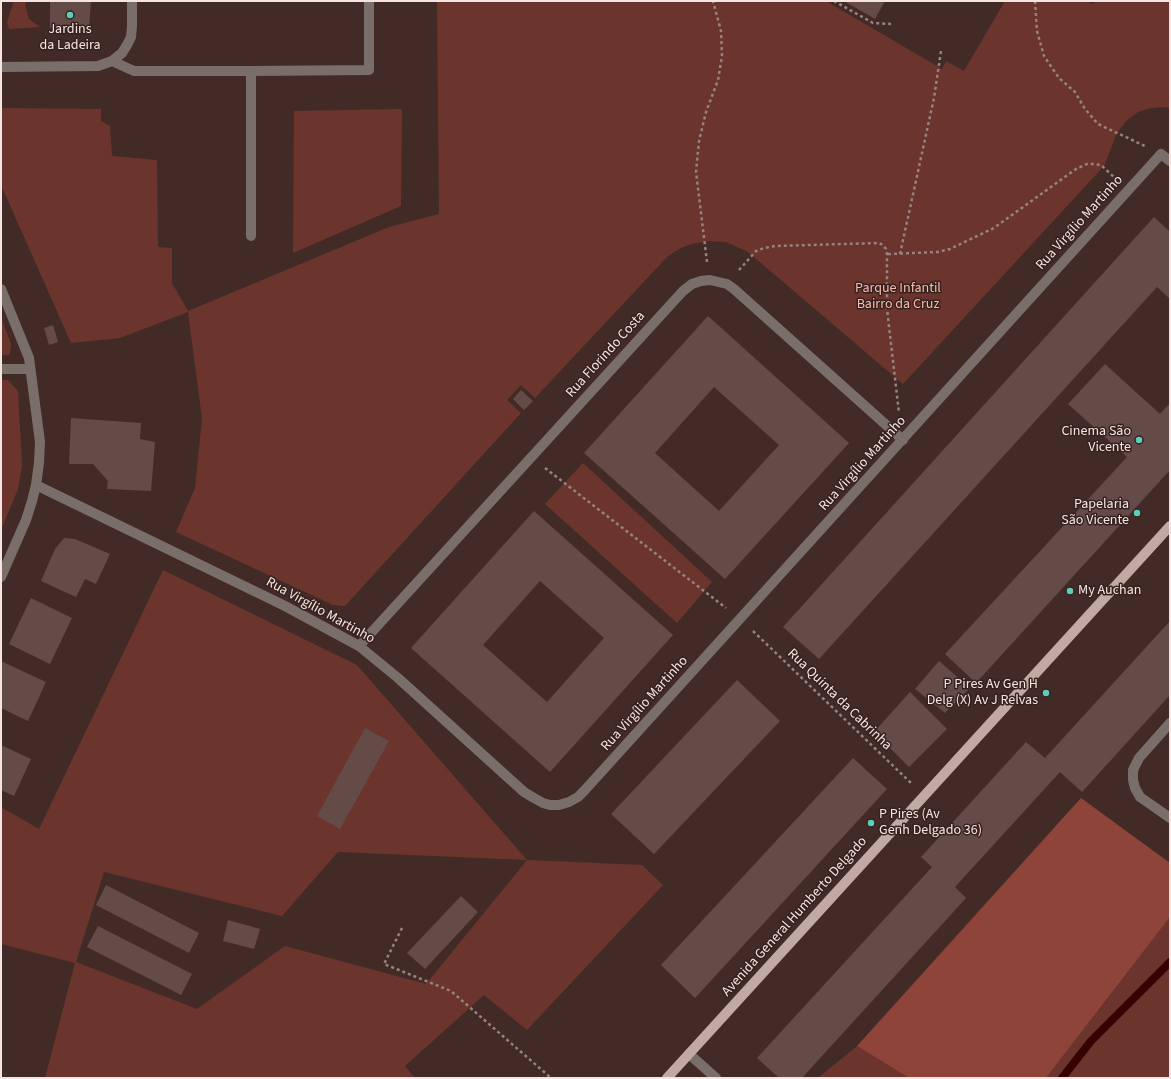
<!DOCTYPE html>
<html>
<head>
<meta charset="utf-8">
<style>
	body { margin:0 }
	#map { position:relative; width:1171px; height:1079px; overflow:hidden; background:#422b27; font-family:"Source Sans 3",sans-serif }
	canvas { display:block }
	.frame { position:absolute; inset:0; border:2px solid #f4e5e2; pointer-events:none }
</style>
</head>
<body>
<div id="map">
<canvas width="1171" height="1079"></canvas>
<div class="frame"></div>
</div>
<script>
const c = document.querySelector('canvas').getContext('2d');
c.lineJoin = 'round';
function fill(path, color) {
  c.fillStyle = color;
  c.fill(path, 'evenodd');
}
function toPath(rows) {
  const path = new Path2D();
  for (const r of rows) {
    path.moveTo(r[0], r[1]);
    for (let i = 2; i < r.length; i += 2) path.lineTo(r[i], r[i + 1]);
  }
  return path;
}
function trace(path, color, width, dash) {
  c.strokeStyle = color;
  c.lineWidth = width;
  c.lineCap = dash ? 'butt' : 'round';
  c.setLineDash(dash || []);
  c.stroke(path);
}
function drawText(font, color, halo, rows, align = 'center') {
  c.font = font + ' "Source Sans 3",sans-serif';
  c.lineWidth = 3;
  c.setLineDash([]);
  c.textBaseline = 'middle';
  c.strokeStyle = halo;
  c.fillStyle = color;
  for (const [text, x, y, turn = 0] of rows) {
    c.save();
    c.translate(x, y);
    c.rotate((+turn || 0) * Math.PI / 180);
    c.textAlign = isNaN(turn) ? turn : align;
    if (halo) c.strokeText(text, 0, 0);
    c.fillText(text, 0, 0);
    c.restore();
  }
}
const green = toPath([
	[14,1,26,1,25,4,29,19,40,27,9,29,7,22],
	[437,1,826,1,942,69,946,61,964,71,1005,1,1088,1,1091,4,1101,1,1170,1,1170,108,1165,107,1151,108,1138,112,1126,121,1117,133,1104,166,903,384,748,252,726,242,709,241,692,244,681,248,668,256,535,398,521,385,507,400,521,413,345,606,333,605,176,532,195,488,202,419,188,312,120,338,71,343,1,185,1,108,101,109,101,121,110,126,112,156,157,160,158,247,172,248,172,283,188,311,389,227,439,214],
	[402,109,401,206,293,253,294,111],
	[1,317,11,344,10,355,1,355],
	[1,380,8,380,18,391,22,466,18,489,1,530],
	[583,463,712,582,677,623,545,504],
	[163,570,357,665,527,860,642,865,663,885,527,1030,484,995,405,1066,415,1078,45,1078,75,963,1,944,1,807,39,829],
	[338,852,527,860,426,984,285,946,197,1009,76,962,104,872,282,916],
	[1170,917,1170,1078,1046,1078],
	[857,1046,909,1078,818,1078]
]);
const forest = toPath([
	[1081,798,1170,863,1170,917,1046,1078,909,1078,857,1046]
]);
const stream = toPath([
	[1062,1078,1091,1041,1170,962]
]);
const building = toPath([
	[50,1,91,1,89,29,50,28],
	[844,1,885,1,875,19],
	[1154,217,1170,232,1170,299,1157,287,819,659,783,627],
	[708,316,849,443,725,579,584,453],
	[714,387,779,445,719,511,655,453],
	[53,325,58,342,49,345,44,328],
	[1105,364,1160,414,1170,403,1170,470,976,683,945,654,1127,457,1068,404],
	[521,390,533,401,524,410,513,399],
	[71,418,141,423,140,439,155,442,151,491,107,489,108,481,93,464,69,464],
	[534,511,673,635,550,772,411,648],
	[540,581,604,638,547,702,483,645],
	[64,538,75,539,110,554,96,584,85,579,76,597,41,581,55,549],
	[31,598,72,618,50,664,9,644],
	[1170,621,1170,695,1082,792,1060,772,955,887,966,898,802,1078,779,1078,757,1058,932,867,921,857,1026,742,1045,758],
	[1,661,46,682,28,721,1,708],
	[939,661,970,688,945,713,915,689],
	[737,680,780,721,654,854,611,814],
	[910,692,947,729,909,767,874,732],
	[365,728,389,741,340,829,317,816],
	[1,745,31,759,14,796,1,790],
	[853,758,887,789,695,998,661,965],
	[106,885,199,933,189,953,96,905],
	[461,896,478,912,425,969,407,953],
	[228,920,260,929,254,949,223,941],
	[98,926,192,974,181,995,87,947]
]);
const path = toPath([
	[834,1,873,23,891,24],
	[1035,1,1037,31,1044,56,1059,78,1075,92,1085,109,1098,124,1145,146],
	[888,254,938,252,950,249,994,228,1076,169,1087,164,1093,164,1101,165,1115,178],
	[900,254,934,98,941,51],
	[707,262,696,172,699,141,706,112,718,80,722,56,721,31,713,1],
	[739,270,756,251,764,248,775,246,879,243,883,245,886,249,887,254,887,309,899,413],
	[545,468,726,608],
	[753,631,912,784],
	[402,928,384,964,451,991,551,1078]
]);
const minor = toPath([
	[112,61,134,71,251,71,251,236],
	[1,67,98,66,112,61,122,53,127,45,131,37,132,26,132,1],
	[251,71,369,70,369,1],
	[1,289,29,358,40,442,39,463,36,485,32,501,26,520,1,577],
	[1,369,30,369],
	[36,485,285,606,359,646,398,678,524,792,534,798,543,803,550,805,559,805,569,802,578,797,584,791,1161,154,1170,161],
	[359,646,683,291,692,284,701,281,710,280,727,284,734,289,903,440],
	[1170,723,1139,758,1133,770,1133,780,1135,788,1140,797,1170,818],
	[689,1054,716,1078]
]);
const major = toPath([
	[667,1078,1170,526]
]);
const markers = [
	[70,15,4,"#5cceba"],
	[1139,440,4,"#5cceba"],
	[1137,513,4,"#5cceba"],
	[1070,591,4,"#5cceba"],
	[1046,693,4,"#5cceba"],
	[871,823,4,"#5cceba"]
];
const poiNames = [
	["Jardins",70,30,"center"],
	["da Ladeira",70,46,"center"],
	["Cinema São",1131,432],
	["Vicente",1131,448],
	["Papelaria",1129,505],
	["São Vicente",1129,521],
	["My Auchan",1078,591,"left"],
	["P Pires Av Gen H",1038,685],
	["Delg (X) Av J Relvas",1038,701],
	["P Pires (Av",879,815,"left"],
	["Genh Delgado 36)",879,831,"left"]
];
const streetNames = [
	["Rua Virgílio Martinho",1080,223,-48],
	["Rua Florindo Costa",606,355,-48],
	["Rua Virgílio Martinho",863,464,-48],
	["Rua Virgílio Martinho",320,611,29],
	["Rua Quinta da Cabrinha",839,700,44],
	["Rua Virgílio Martinho",645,704,-48],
	["Avenida General Humberto Delgado",795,917,-48]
];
const parkNames = [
	["Parque Infantil",898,289],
	["Bairro da Cruz",898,305]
];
fill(green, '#6b352d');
fill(forest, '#8f4439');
trace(stream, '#360200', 8);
fill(building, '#644b47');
trace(path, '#968380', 2.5, [3, 3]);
trace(minor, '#7a6e6b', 10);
trace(major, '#c1a9a4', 10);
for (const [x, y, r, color] of markers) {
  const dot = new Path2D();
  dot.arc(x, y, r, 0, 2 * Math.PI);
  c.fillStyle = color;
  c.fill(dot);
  trace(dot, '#37211e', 1.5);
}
drawText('14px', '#f4e5e2', '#37211e', poiNames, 'right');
drawText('14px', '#f4e5e2', '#37211e', streetNames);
drawText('14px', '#fcb9ad', '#37211e', parkNames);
</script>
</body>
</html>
